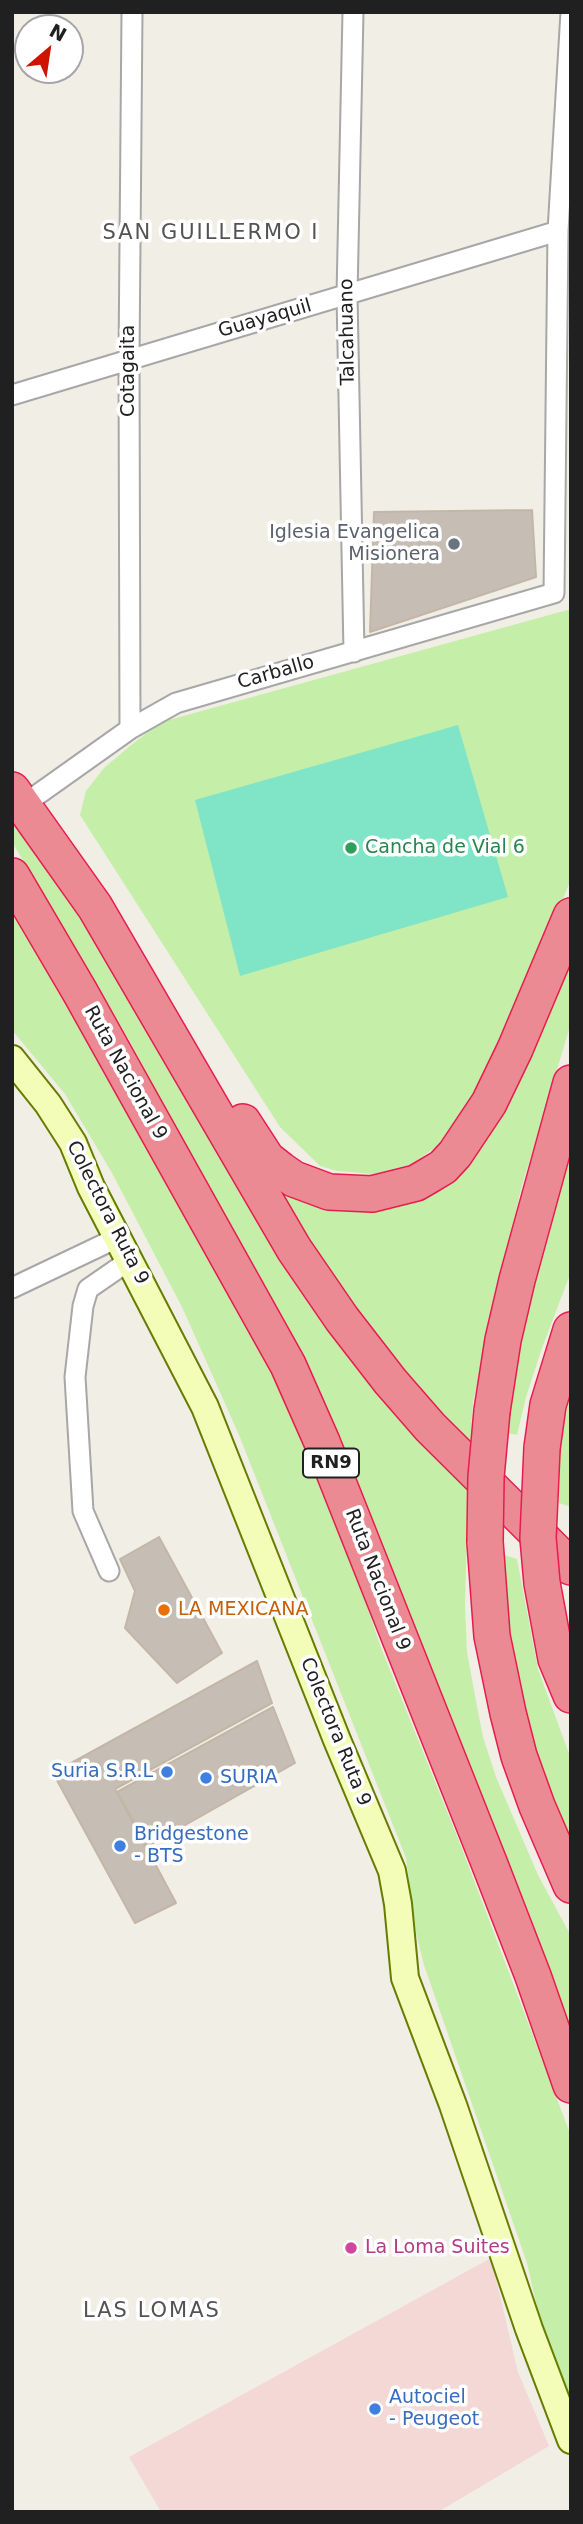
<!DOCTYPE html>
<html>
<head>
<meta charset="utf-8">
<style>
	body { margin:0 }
	#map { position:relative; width:583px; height:2524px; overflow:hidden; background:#f1eee6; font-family:"DejaVu Sans",sans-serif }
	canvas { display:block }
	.frame { position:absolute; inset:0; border:14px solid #202020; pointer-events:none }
	.north { position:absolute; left:14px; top:14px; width:70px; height:70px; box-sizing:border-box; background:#fff; border:2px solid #a6a6a6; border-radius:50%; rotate:29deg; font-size:19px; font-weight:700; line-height:28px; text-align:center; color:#202020 }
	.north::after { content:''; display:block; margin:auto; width:24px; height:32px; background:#d01200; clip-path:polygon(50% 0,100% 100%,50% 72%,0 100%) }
</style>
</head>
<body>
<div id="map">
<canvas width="583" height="2524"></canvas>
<div class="frame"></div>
<div class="north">N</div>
</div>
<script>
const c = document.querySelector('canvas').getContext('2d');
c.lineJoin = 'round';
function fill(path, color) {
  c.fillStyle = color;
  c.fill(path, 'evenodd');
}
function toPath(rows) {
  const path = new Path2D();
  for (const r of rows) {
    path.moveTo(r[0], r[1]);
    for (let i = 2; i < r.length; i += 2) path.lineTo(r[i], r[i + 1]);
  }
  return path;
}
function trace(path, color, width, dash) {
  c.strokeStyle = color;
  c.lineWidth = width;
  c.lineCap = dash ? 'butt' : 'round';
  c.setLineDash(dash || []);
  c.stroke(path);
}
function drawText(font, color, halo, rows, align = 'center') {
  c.font = font + ' "DejaVu Sans",sans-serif';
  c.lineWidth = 7;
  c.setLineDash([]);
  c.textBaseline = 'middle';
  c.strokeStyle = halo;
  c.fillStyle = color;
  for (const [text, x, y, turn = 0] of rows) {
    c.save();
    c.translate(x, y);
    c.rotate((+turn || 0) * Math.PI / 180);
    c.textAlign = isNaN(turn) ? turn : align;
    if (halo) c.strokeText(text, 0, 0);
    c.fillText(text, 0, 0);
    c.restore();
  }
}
const commercial = toPath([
	[491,2258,518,2372,549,2446,438,2512,161,2512,129,2457]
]);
const grass = toPath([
	[571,609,571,879,518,1011,482,1087,449,1138,412,1164,374,1174,337,1171,320,1166,280,1127,80,815,86,791,104,768,130,746,148,732,169,720],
	[12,807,468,1487,465,1607,467,1652,475,1696,483,1737,496,1777,538,1875,571,1936,571,2037,237,1240,129,1040,12,842],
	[12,900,217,1256,325,1481,380,1645,461,1846,571,2136,571,2406,544,2338,527,2263,424,1965,416,1933,406,1858,239,1435,182,1307,112,1173,65,1094,12,1030],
	[571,956,571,1023,521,1189,473,1402,470,1445,384,1347,325,1267,275,1183,410,1197],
	[571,1129,571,1272,542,1348,526,1397,517,1435,502,1432,518,1334],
	[571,1387,571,1507,559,1503,558,1459],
	[498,1553,517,1559,538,1669,571,1759,571,1845,548,1790,528,1726,504,1610]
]);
const pitch = toPath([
	[458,725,508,897,240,976,195,800]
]);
const building = toPath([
	[532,510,536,577,370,632,374,512,532,510],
	[159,1537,222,1653,177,1683,125,1628,135,1591,120,1559,159,1537],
	[257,1661,272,1703,115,1789,176,1903,135,1923,53,1773,257,1661],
	[273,1707,295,1763,148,1846,117,1792,273,1707]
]);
const street = toPath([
	[353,12,347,295,354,652],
	[12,395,558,231],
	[130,729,129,358,132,12],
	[23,805,130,729,176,703,554,593,558,231,571,12],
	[12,1288,117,1238],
	[109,1571,83,1511,75,1377,83,1306,88,1289,130,1260]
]);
const secondary = toPath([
	[12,1059,48,1104,73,1143,91,1187,205,1407,337,1740,392,1871,398,1904,405,1978,453,2105,529,2329,571,2440]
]);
const highway = toPath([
	[12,790,95,907,294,1249,342,1319,390,1381,430,1427,571,1567],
	[12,876,80,992,288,1365,322,1442,490,1865,533,1976,571,2085],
	[243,1122,267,1159,281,1170,294,1179,329,1192,372,1194,416,1183,428,1176,443,1167,455,1154,489,1103,515,1049,571,916],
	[492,1411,503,1340,517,1280,571,1083],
	[542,1448,548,1405,571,1330],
	[485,1542,492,1636,508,1713,519,1756,537,1806,571,1885],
	[542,1583,556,1659,571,1695]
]);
const highwayBridge = toPath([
	[485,1542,486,1477,492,1411],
	[542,1583,538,1538,542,1448]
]);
const markers = [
	[454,544,7,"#6b7280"],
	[351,848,7,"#2e9e5b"],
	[164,1610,7,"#e8710a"],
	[167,1772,7,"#3f7fe0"],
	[206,1778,7,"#3f7fe0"],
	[120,1846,7,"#3f7fe0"],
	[351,2248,7,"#d1479c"],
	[375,2409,7,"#3f7fe0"]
];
const shields = [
	[331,1463,56]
];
const shieldNames = [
	["RN9",331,1463]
];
const streetNames = [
	["Guayaquil",265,319,-16],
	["Talcahuano",348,332,-91],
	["Cotagaita",129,371,-90],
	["Carballo",276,673,-16],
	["Ruta Nacional 9",125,1073,61],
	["Colectora Ruta 9",107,1213,63],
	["Ruta Nacional 9",377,1580,69],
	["Colectora Ruta 9",335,1732,68]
];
const worshipNames = [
	["Iglesia Evangelica",440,533],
	["Misionera",440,555]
];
const leisureNames = [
	["Cancha de Vial 6",365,848]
];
const foodNames = [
	["LA MEXICANA",178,1610]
];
const shopNames = [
	["Suria S.R.L",153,1772,"right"],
	["SURIA",220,1778],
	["Bridgestone",134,1835],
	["- BTS",134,1857],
	["Autociel",389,2398],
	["- Peugeot",389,2420]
];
const hotelNames = [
	["La Loma Suites",365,2248]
];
const neighbourhoodNames = [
	["SAN GUILLERMO I",211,234],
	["LAS LOMAS",152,2312]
];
fill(commercial, '#f3d8d5');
fill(grass, '#c5eea9');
fill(pitch, '#80e4c6');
fill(building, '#c6beb5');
trace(building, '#c4b6a7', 2);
trace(street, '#a7a7a7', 23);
trace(secondary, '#667e00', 30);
trace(highway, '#e61c50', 38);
trace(street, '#fff', 19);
trace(secondary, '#f4fdb8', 26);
trace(highway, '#ec8a94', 35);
trace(highwayBridge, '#e61c50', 38, []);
trace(highwayBridge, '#ec8a94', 35);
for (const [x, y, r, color] of markers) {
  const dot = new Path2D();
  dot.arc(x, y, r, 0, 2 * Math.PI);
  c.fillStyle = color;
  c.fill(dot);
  trace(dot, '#fff', 2.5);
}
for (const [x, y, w] of shields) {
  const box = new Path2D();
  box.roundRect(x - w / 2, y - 14.5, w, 29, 5);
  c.fillStyle = '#fff';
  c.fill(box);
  trace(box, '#202020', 2);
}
drawText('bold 18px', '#202020', null, shieldNames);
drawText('19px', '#202020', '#fff', streetNames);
drawText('19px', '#5b616d', '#fff', worshipNames, 'right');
drawText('19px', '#27864d', '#fff', leisureNames, 'left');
drawText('19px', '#c56008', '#fff', foodNames, 'left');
drawText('19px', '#366cbe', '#fff', shopNames, 'left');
drawText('19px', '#b23c85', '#fff', hotelNames, 'left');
c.letterSpacing = '2px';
drawText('21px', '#535353', '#fff', neighbourhoodNames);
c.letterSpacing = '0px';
</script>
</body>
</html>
